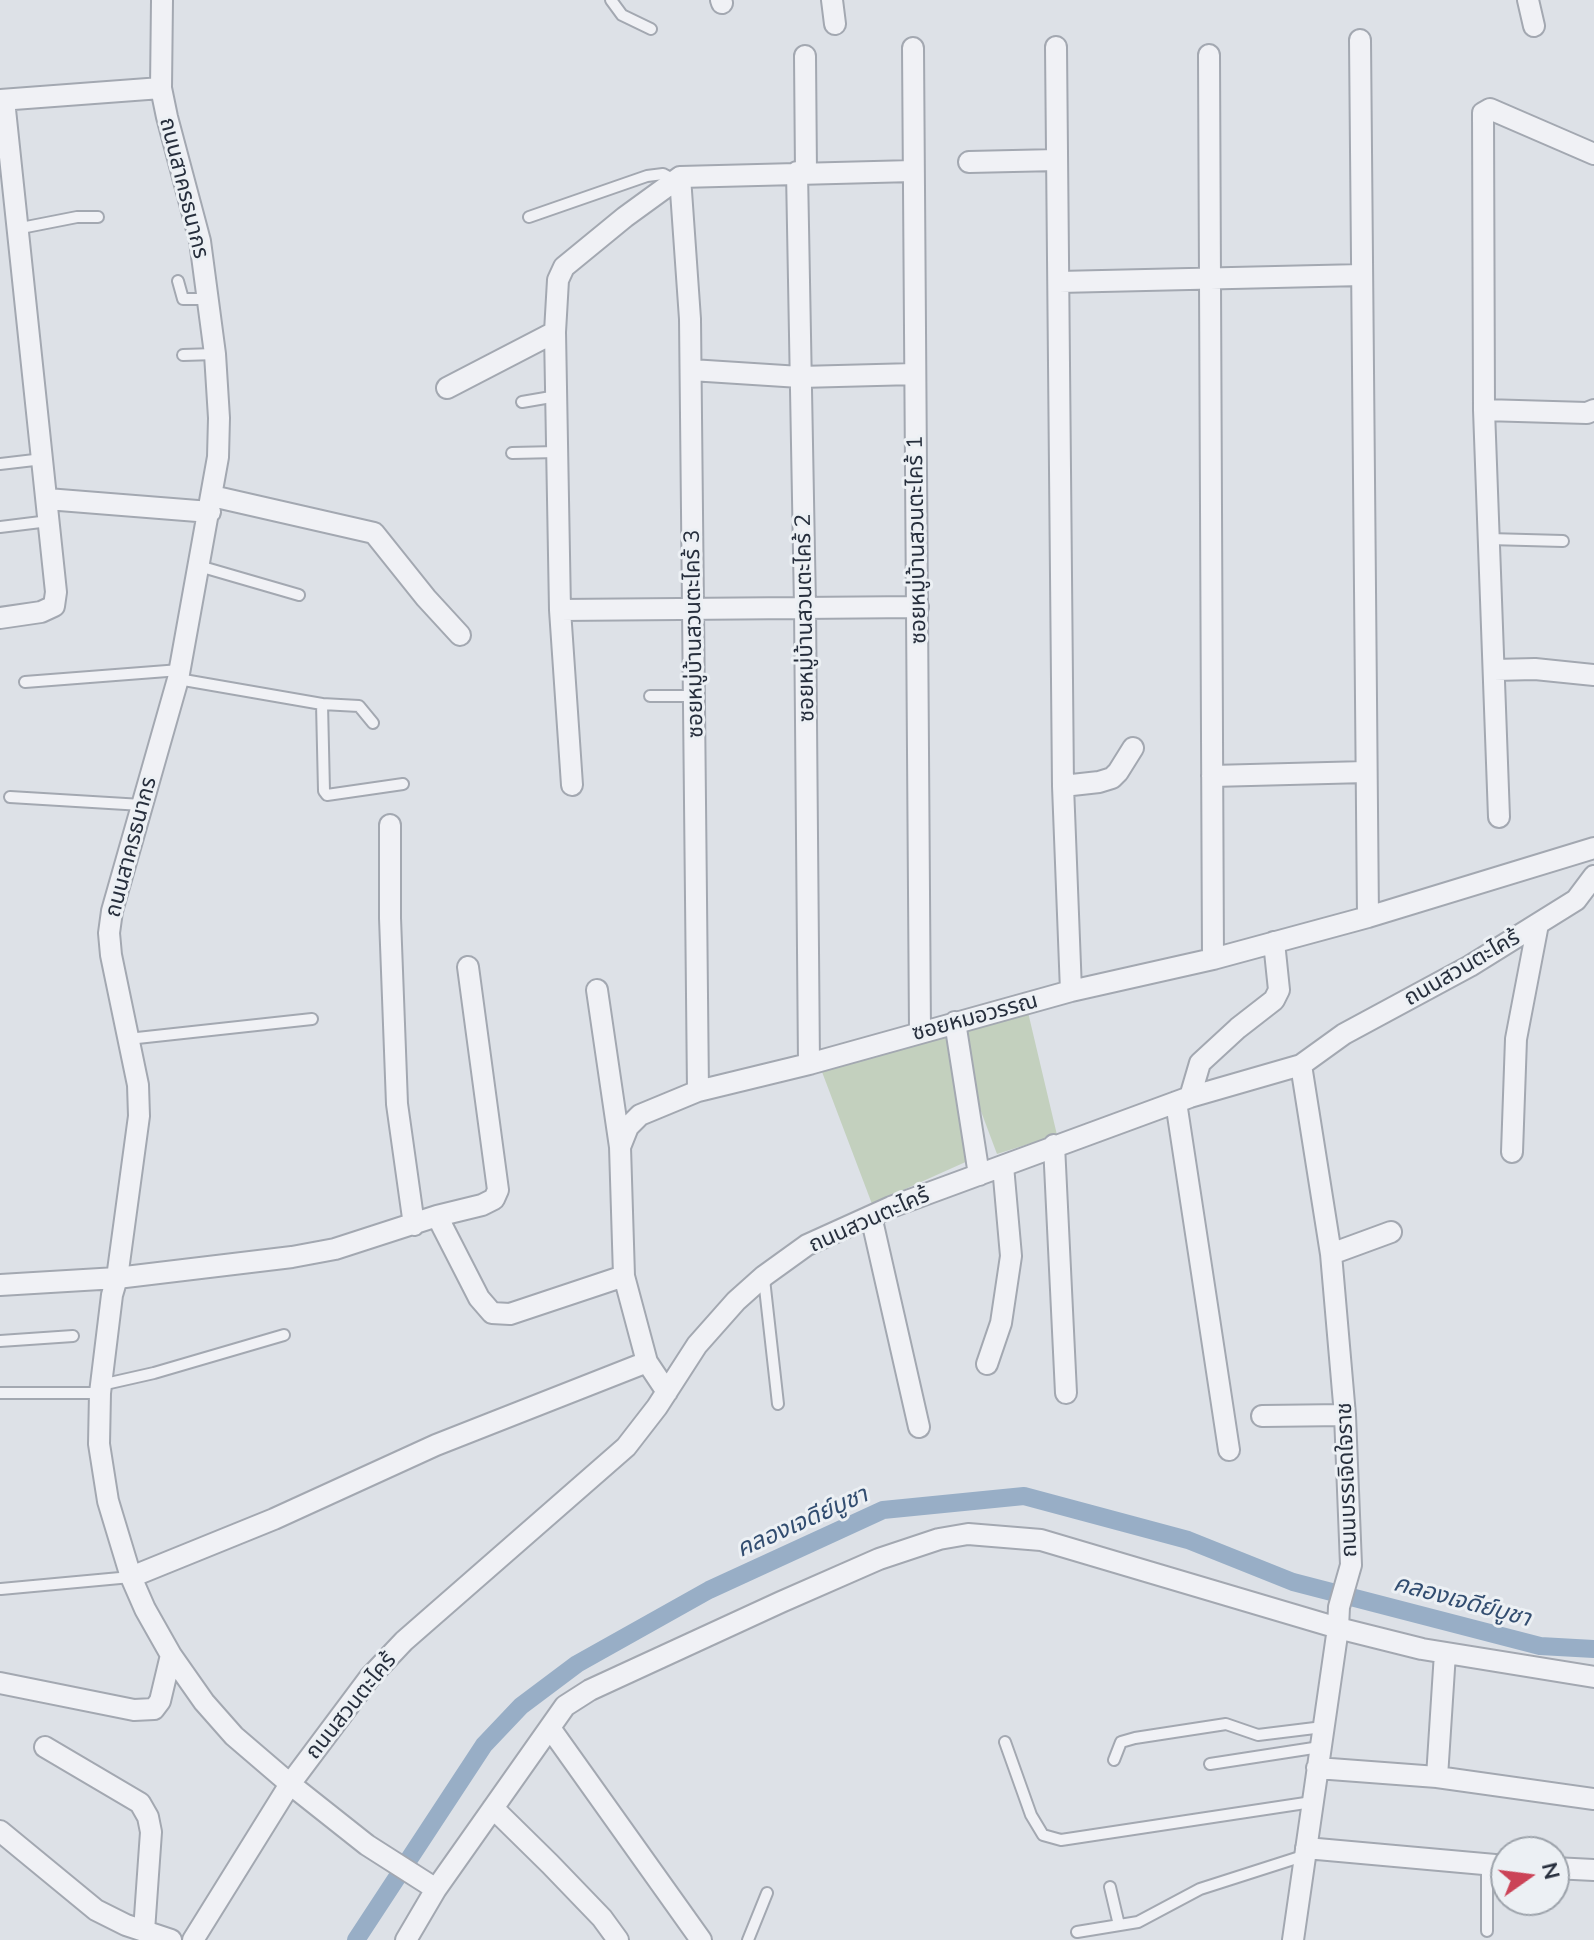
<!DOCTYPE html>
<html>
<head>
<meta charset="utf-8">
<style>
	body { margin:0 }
	#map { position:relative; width:1594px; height:1940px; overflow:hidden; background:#dde1e7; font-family:Mulish,sans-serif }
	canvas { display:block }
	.north { position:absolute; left:1490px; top:1836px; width:80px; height:80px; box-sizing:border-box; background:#ecf0f4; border:2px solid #9da3ab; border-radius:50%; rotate:76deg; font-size:22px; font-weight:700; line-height:32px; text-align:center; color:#272f3d }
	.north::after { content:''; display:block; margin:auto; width:28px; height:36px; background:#cb4357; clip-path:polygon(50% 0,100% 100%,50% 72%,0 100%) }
</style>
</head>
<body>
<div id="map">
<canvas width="1594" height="1940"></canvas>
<div class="north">N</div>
</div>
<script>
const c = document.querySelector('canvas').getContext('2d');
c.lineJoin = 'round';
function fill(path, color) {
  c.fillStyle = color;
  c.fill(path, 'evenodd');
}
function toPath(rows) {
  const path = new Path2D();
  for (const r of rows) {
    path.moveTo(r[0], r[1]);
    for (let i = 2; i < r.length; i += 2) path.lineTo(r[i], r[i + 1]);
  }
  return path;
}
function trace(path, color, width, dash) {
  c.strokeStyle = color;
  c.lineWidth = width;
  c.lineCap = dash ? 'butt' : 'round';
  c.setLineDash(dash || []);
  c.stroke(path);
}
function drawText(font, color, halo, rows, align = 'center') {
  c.font = font + ' Mulish,"Noto Sans Thai",sans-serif';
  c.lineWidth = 6;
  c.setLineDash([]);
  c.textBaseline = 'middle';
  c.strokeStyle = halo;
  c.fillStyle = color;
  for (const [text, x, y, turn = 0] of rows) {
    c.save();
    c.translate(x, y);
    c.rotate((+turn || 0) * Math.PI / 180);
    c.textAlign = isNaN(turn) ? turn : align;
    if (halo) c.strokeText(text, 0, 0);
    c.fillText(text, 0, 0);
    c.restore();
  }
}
const green = toPath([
	[1027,1008,1057,1135,997,1154,952,1034,970,1160,872,1204,819,1064]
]);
const canal = toPath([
	[356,1940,484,1745,521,1706,577,1664,709,1590,883,1510,1024,1496,1188,1540,1293,1582,1540,1646,1594,1649]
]);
const lane = toPath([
	[611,0,622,15,651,29],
	[529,217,647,176,663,174,674,180],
	[16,229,77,217,98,217],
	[178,281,183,299,208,299],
	[183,355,215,354],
	[522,402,557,396],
	[512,453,557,452],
	[0,464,43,459],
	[0,527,49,521],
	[1489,539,1563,541],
	[199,566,299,595],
	[178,679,322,704,324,791,327,795,403,784],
	[25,682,180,670],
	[650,696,695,696],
	[322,704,359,706,373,723],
	[10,797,142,805],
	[128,1039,312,1019],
	[764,1279,778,1404],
	[0,1341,73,1336],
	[101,1385,154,1373,284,1335],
	[0,1393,100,1393],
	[1,1589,131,1577],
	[1005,1742,1031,1815,1043,1835,1061,1840,1312,1802],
	[1114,1760,1121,1742,1135,1738,1226,1724,1258,1735,1323,1727],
	[1210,1764,1320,1747],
	[1487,1866,1487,1931],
	[1110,1887,1119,1925],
	[1077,1932,1138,1922,1200,1889,1303,1856],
	[748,1940,767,1893]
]);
const street = toPath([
	[162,0,161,88,167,117,200,241,215,354,219,418,218,457,178,679,112,911,109,933,111,955,138,1085,139,1116,117,1278,112,1295,100,1393,99,1444,108,1501,131,1577,145,1609,171,1655,204,1702,234,1736,290,1784,367,1845,436,1889],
	[721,0,722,3],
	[832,0,835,24],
	[1528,0,1534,26],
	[1360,40,1368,917],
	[1056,47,1063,786,1071,991],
	[913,48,920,1031],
	[1209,55,1213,959],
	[805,56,806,173],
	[0,100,161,88],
	[969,162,1057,160],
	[797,172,805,607,809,1064],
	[680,177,690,319,698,1091],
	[1059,282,1362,275],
	[691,370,800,377,915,374],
	[447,388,555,332],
	[1484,410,1587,413,1594,410],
	[212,496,374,533,426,598,460,635],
	[47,499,210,512],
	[560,610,918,607],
	[0,618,41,612,54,606,56,592,4,100],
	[1494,670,1535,669,1594,675],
	[1212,776,1366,772],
	[572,785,560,610,555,332,558,280,564,267,625,217,680,177,913,171],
	[1063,786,1099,782,1112,778,1118,772,1133,748],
	[1499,817,1484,410,1483,113,1490,109,1594,154],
	[390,825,390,918,397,1104,414,1225],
	[597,990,620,1147],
	[955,1022,979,1175],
	[1190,1097,1200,1063,1238,1028,1274,1000,1279,990,1274,942],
	[1176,1102,1229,1450],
	[1054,1145,1066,1393],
	[1512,1152,1516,1039,1538,924],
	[437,1216,479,1298,492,1313,510,1314,624,1276],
	[871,1216,919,1427],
	[1331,1254,1391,1232],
	[0,1285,117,1278,292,1257,335,1249,437,1216,482,1205,494,1199,498,1190,468,967],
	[987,1364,1001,1323,1011,1256,1003,1166],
	[667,1392,647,1362,624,1276,620,1147,628,1127,640,1115,698,1091,809,1064,1071,991,1213,959,1368,917,1594,848],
	[1262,1416,1345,1415],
	[131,1577,274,1519,436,1445,647,1362],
	[0,1683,134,1710,154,1709,160,1701,171,1655],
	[550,1728,701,1940],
	[45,1747,140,1803,148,1817,151,1832,144,1931],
	[1317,1768,1437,1777,1594,1799],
	[1437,1777,1445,1653],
	[493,1808,550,1864,602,1918,618,1940],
	[0,1831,96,1910,126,1925,171,1940],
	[1306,1848,1506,1866],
	[1554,1868,1594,1870],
	[193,1940,290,1784,370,1677,404,1641,626,1447,657,1407,697,1345,736,1301,764,1276,807,1245,891,1207,1190,1097,1301,1065,1344,1034,1470,966,1576,900,1594,876],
	[406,1940,436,1889,565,1706,590,1690,781,1602,879,1559,939,1539,968,1534,1041,1540,1338,1628,1422,1649,1594,1677],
	[1293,1940,1338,1628,1339,1607,1351,1565,1345,1415,1331,1254,1301,1065]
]);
const streetNames = [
	["ถนนสาครธนากร",184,188,76],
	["ซอยหมู่บ้านสวนตะไคร้ 1",917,540,-91],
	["ซอยหมู่บ้านสวนตะไคร้ 2",805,618,-91],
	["ซอยหมู่บ้านสวนตะไคร้ 3",694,634,-91],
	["ถนนสาครธนากร",131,847,-75],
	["ถนนสวนตะไคร้",1462,968,-30],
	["ซอยหมอวรรณ",975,1017,-15],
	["ถนนสวนตะไคร้",869,1220,-24],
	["ถนนบรรเจิดใจราช",1347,1480,-92],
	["ถนนสวนตะไคร้",351,1706,-51]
];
const waterNames = [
	["คลองเจดีย์บูชา",802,1522,-24],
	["คลองเจดีย์บูชา",1462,1601,15]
];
fill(green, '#c3d0be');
trace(canal, '#98aec6', 18);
trace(lane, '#a3a8b1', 14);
trace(street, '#a3a8b1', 24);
trace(lane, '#f0f1f5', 10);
trace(street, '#f0f1f5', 20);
drawText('22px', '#272f3d', '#ecf0f4', streetNames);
drawText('italic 24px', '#324d70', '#ecf0f4', waterNames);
</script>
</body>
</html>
